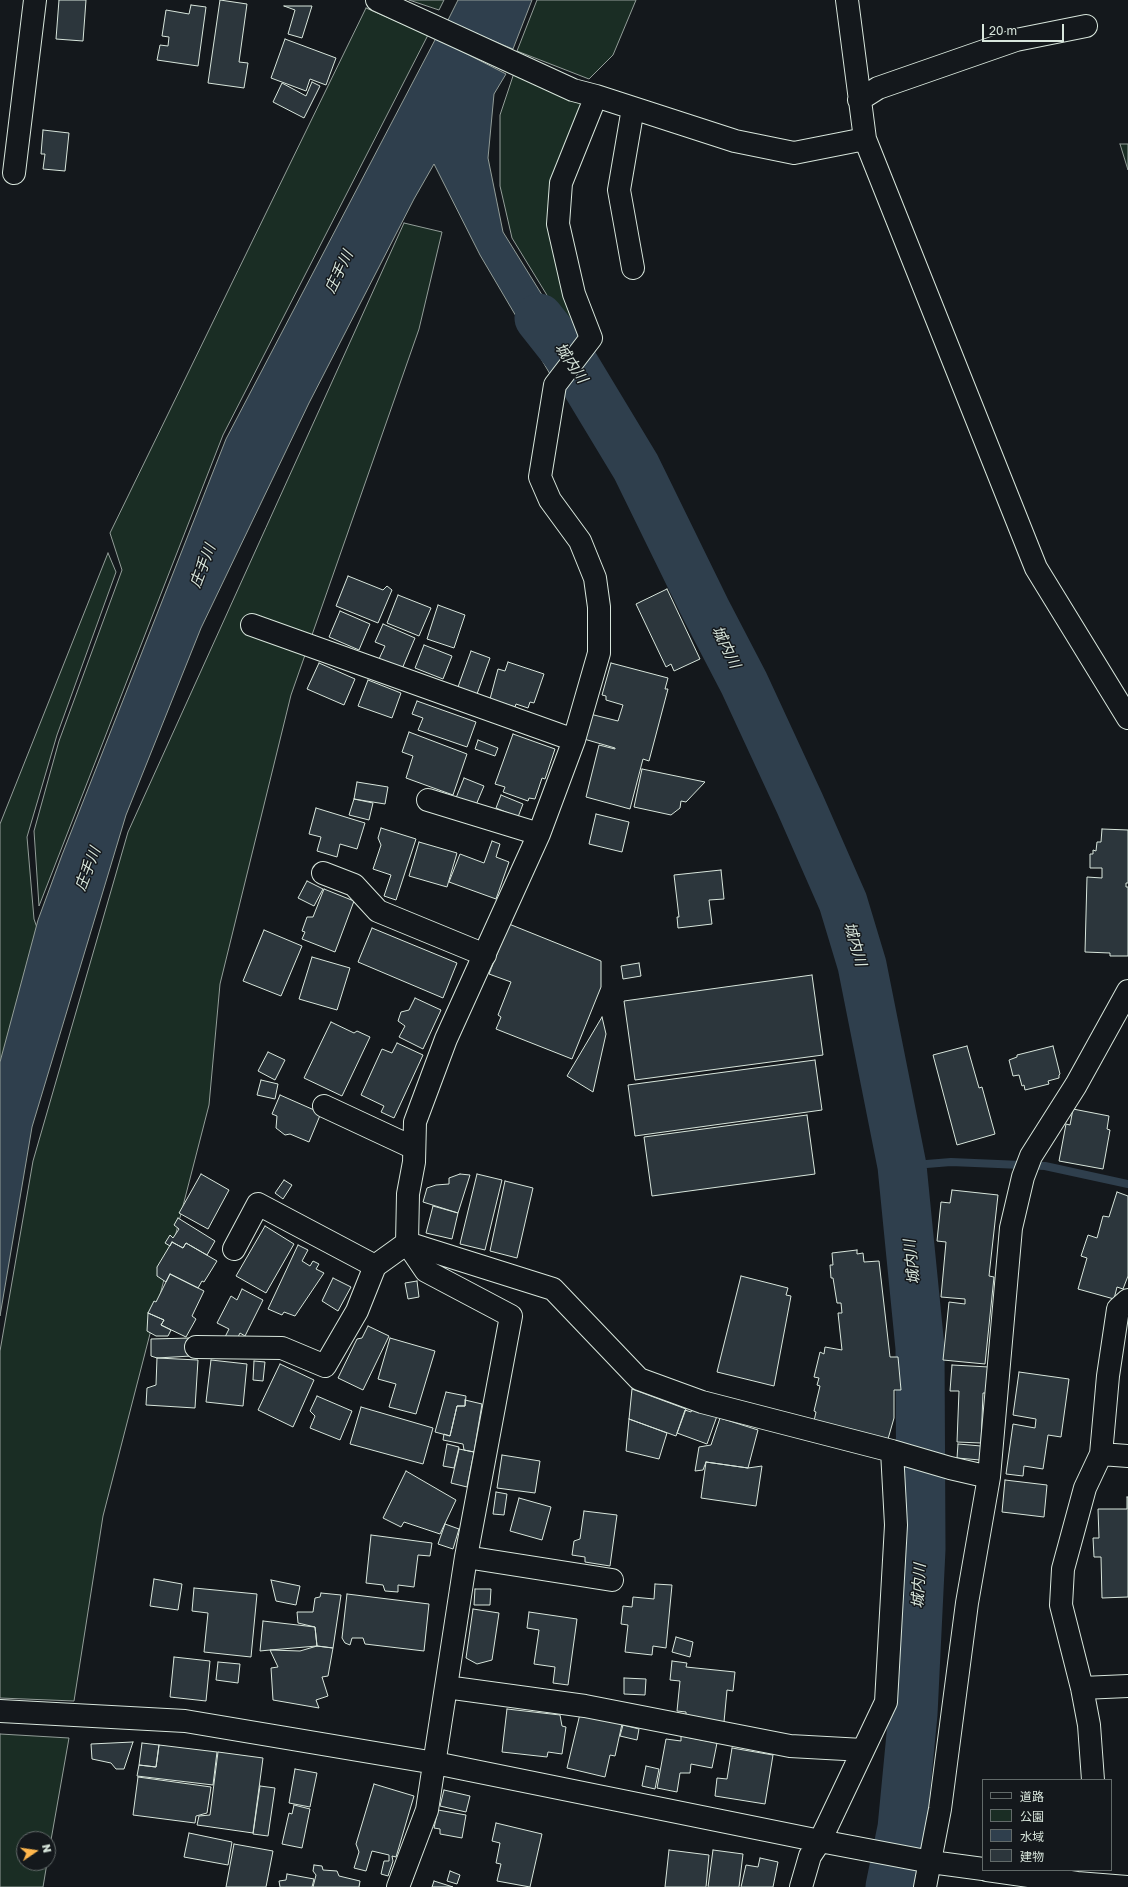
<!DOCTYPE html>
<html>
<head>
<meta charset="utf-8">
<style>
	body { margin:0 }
	#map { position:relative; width:1128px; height:1887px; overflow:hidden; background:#14181c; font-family:"Golos Text","Noto Sans JP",sans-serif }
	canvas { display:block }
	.legend { position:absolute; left:982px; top:1779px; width:130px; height:92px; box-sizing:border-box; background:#14181c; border:1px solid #626a69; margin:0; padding:5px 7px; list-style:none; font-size:12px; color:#d8e6dc }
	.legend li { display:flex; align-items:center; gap:8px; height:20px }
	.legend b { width:20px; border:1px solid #626a69 }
	.north { position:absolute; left:16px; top:1831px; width:40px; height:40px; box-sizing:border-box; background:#14181c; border:1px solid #626a69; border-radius:50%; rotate:77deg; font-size:11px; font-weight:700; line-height:16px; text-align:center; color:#d8e6dc }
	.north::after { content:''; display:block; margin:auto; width:14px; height:18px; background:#ffb74d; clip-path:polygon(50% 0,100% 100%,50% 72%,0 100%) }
	.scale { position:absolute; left:982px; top:24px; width:82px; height:18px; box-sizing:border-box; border:2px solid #d8e6dc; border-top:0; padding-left:5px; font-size:12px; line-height:14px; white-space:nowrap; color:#d8e6dc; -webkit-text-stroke:3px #14181c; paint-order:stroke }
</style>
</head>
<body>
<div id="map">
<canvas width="1128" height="1887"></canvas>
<ul class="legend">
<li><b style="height:5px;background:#14181c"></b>道路</li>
<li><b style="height:11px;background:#1a2d24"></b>公園</li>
<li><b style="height:11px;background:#2f3f4d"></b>水域</li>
<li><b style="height:11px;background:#2c363c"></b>建物</li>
</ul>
<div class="north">N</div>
<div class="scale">20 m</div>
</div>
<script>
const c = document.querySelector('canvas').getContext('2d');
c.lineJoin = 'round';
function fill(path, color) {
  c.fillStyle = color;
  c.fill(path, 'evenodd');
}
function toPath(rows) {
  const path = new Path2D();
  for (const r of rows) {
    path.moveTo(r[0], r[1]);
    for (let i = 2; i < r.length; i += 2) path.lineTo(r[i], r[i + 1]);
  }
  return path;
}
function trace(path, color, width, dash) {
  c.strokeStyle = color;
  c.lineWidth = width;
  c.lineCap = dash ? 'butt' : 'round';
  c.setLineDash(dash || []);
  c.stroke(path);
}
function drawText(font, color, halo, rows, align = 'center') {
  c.font = font + ' "Golos Text","Noto Sans JP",sans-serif';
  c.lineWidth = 3;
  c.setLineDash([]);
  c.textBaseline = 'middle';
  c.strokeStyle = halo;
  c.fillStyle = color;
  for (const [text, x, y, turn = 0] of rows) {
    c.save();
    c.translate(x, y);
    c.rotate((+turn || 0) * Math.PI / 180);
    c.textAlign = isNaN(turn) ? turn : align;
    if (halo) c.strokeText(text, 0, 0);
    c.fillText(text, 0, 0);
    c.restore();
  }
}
const green = toPath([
	[409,0,444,0,439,10,409,0],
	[537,0,636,0,613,55,589,79,517,51,537,0],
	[366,8,428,35,223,435,39,906,34,831,59,741,122,570,110,533,366,8],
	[514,73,582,103,556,176,578,329,575,341,512,238,500,186,500,115,514,73],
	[1120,144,1128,144,1128,170,1120,144],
	[404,223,442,232,419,329,291,695,220,984,209,1105,103,1516,74,1701,0,1698,0,1351,33,1161,128,832,404,223],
	[108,553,116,572,57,735,27,837,34,919,45,951,0,1082,0,824,108,553],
	[0,1734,69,1738,48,1857,48,1839,24,1839,24,1863,47,1863,43,1887,0,1887,0,1734]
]);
const water = toPath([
	[458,0,532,0,513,49,447,22,458,0],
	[436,38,506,74,494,94,488,158,503,232,575,348,550,374,480,255,434,164,414,199,309,403,201,628,126,815,32,1127,0,1316,0,1062,38,920,62,855,226,439,436,38]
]);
const stream = toPath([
	[902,1166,951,1162,1045,1166,1128,1184]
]);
const river = toPath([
	[539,318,569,356,636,467,706,610,744,683,800,804,843,902,862,965,902,1166,920,1348,921,1549,913,1714,902,1828,890,1887]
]);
const building = toPath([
	[59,0,86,0,83,41,56,39,59,0],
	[220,0,247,4,239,62,248,63,244,88,208,83,220,0],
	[191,5,206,7,198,66,157,60,160,45,168,46,169,37,162,36,166,10,189,14,191,5],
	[284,6,312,6,302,38,288,34,295,10,284,6],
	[285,39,336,58,326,85,310,79,306,91,271,78,285,39],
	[312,82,320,86,304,118,273,102,282,83,306,96,312,82],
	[43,130,69,133,65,171,43,169,45,154,41,154,43,130],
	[348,576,383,590,387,586,392,590,378,623,336,606,348,576],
	[667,589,700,659,674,671,671,664,666,667,636,604,667,589],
	[398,595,431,608,419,636,387,623,398,595],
	[438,605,465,615,454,648,427,639,438,605],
	[340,611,370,624,359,650,329,637,340,611],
	[383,624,415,638,402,669,379,659,385,646,375,642,383,624],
	[424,645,452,656,443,679,415,668,424,645],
	[471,651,490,658,477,694,458,687,471,651],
	[508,662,544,674,534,703,530,702,528,708,516,704,515,707,490,699,498,669,505,671,508,662],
	[319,663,355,679,344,705,307,689,319,663],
	[611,663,668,678,665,689,668,689,649,761,643,759,630,809,586,797,599,745,615,749,615,748,584,739,590,714,618,721,623,705,606,700,606,696,602,695,611,663],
	[368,680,401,693,392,718,358,706,368,680],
	[417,701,476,722,467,747,418,730,423,718,412,714,417,701],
	[409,732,467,754,453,795,406,778,413,756,402,752,409,732],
	[513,734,555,749,545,779,542,778,535,799,529,798,528,801,503,792,505,787,495,784,513,734],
	[478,740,498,748,495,756,475,749,478,740],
	[642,769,705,782,686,802,681,801,680,808,671,815,634,807,642,769],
	[464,778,484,786,476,805,456,798,464,778],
	[357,782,388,787,385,804,354,799,357,782],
	[501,795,523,804,518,817,496,808,501,795],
	[354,799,373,803,369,820,349,815,354,799],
	[316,808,365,823,357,849,340,844,337,857,317,851,321,837,309,834,316,808],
	[596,814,629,822,622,852,589,844,596,814],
	[381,828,416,839,396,900,384,896,391,875,373,869,381,845,378,838,381,828],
	[1102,829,1128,830,1128,883,1126,883,1126,887,1128,887,1128,956,1110,956,1110,953,1085,952,1087,877,1102,878,1102,868,1090,868,1090,854,1093,854,1093,850,1096,851,1097,842,1101,842,1102,829],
	[492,841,500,844,496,857,509,862,496,899,449,882,460,854,484,863,492,841],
	[419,842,457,853,447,887,409,876,419,842],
	[721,870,724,899,709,900,712,924,678,928,677,917,679,917,674,875,721,870],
	[307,881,323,889,314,906,298,898,307,881],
	[324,889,354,901,335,952,302,939,305,932,302,931,307,917,313,917,324,889],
	[509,924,601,961,601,987,572,1059,496,1029,501,1017,498,1015,511,982,489,974,509,924],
	[372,928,457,963,443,998,358,962,372,928],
	[264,930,302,946,281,996,243,981,264,930],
	[312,957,350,968,337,1010,299,999,312,957],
	[639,963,641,976,623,979,621,966,639,963],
	[812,975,823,1055,635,1080,624,1001,812,975],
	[415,998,441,1010,423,1049,399,1037,405,1026,398,1021,401,1012,409,1010,415,998],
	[602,1017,606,1034,593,1092,567,1076,602,1017],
	[331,1022,354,1033,357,1031,370,1037,342,1096,304,1078,331,1022],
	[397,1043,423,1055,394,1118,381,1112,384,1106,361,1095,382,1049,392,1053,397,1043],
	[967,1046,979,1088,982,1087,995,1134,957,1145,933,1055,967,1046],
	[1053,1046,1060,1074,1059,1075,1059,1078,1048,1081,1049,1084,1025,1090,1024,1085,1022,1086,1019,1075,1013,1076,1009,1060,1017,1057,1017,1055,1053,1046],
	[268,1052,285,1060,275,1080,258,1071,268,1052],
	[815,1060,822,1110,635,1136,628,1085,815,1060],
	[261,1080,278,1084,275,1099,257,1095,261,1080],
	[280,1095,321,1113,309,1142,290,1134,285,1135,276,1128,277,1116,272,1114,280,1095],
	[1073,1109,1109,1116,1107,1129,1110,1130,1103,1169,1059,1161,1066,1124,1070,1125,1073,1109],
	[807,1115,815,1174,652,1196,644,1137,807,1115],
	[201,1174,229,1190,208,1229,179,1213,201,1174],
	[460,1174,470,1175,458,1213,423,1202,427,1188,436,1185,449,1184,449,1178,460,1174],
	[477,1174,502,1180,485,1250,460,1244,477,1174],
	[284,1180,292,1185,283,1199,275,1193,284,1180],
	[505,1181,533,1188,517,1258,490,1251,505,1181],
	[952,1190,998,1195,989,1276,994,1277,985,1364,943,1360,949,1302,965,1304,965,1299,941,1297,946,1242,937,1241,941,1202,950,1203,952,1190],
	[1117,1192,1128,1196,1128,1276,1123,1289,1117,1287,1114,1299,1078,1289,1087,1258,1081,1256,1088,1235,1097,1238,1103,1216,1109,1217,1117,1192],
	[433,1206,458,1213,452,1239,426,1233,433,1206],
	[178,1218,215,1241,207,1255,186,1243,183,1248,172,1242,170,1246,165,1243,170,1235,173,1238,179,1229,174,1225,178,1218],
	[265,1226,294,1244,266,1293,236,1276,265,1226],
	[172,1242,183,1248,186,1243,217,1261,204,1282,202,1281,198,1288,170,1274,166,1282,157,1276,157,1267,172,1242],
	[298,1245,308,1250,302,1261,310,1266,313,1261,319,1264,316,1269,324,1273,295,1316,284,1312,282,1315,268,1309,298,1245],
	[857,1250,857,1254,863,1253,864,1262,879,1261,890,1357,898,1357,901,1390,894,1390,894,1418,888,1439,814,1421,816,1412,814,1411,820,1386,817,1385,819,1378,814,1377,820,1352,824,1354,825,1347,842,1350,838,1313,842,1313,841,1303,837,1303,833,1278,831,1278,830,1265,833,1265,832,1253,857,1250],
	[170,1274,204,1291,192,1316,196,1319,186,1337,161,1325,164,1320,148,1313,154,1301,156,1302,170,1274],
	[741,1276,788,1288,786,1295,791,1296,774,1386,717,1372,741,1276],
	[333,1278,351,1287,338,1311,322,1301,333,1278],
	[417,1281,419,1297,408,1299,405,1283,417,1281],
	[242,1289,263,1300,245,1336,240,1333,235,1343,225,1337,229,1329,217,1323,231,1296,237,1300,242,1289],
	[148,1313,164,1320,161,1325,171,1330,168,1336,156,1336,147,1331,148,1313],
	[368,1326,389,1336,363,1390,338,1378,357,1339,362,1338,368,1326],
	[191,1338,191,1356,157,1358,151,1356,151,1339,191,1338],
	[390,1338,435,1351,416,1414,389,1407,396,1384,378,1379,390,1338],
	[157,1358,198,1360,195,1408,146,1405,147,1388,156,1385,157,1358],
	[211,1360,247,1364,243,1406,206,1402,211,1360],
	[254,1361,265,1362,263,1381,253,1380,254,1361],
	[280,1364,314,1380,293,1427,258,1410,280,1364],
	[952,1365,989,1367,987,1393,983,1393,981,1443,957,1442,959,1391,950,1391,952,1365],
	[1019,1372,1069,1379,1061,1437,1048,1435,1043,1469,1024,1466,1023,1476,1006,1474,1013,1424,1035,1428,1036,1419,1013,1415,1019,1372],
	[632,1389,686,1409,676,1436,629,1419,632,1389],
	[446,1392,466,1396,465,1406,457,1406,450,1436,435,1432,446,1392],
	[317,1396,352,1411,340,1440,310,1428,315,1416,310,1411,317,1396],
	[465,1400,482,1404,474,1452,464,1450,463,1444,443,1440,444,1434,450,1436,457,1406,465,1406,465,1400],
	[361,1407,433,1428,423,1464,350,1444,361,1407],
	[693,1407,717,1416,707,1444,677,1433,685,1410,691,1412,693,1407],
	[720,1418,758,1430,748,1468,706,1462,703,1470,695,1471,699,1447,711,1445,720,1418],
	[629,1419,667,1433,659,1459,626,1451,629,1419],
	[447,1444,459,1447,454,1468,443,1466,447,1444],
	[958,1444,981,1446,980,1460,957,1458,958,1444],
	[459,1449,474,1452,467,1487,451,1483,459,1449],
	[502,1455,540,1461,535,1493,497,1488,502,1455],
	[706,1462,748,1468,762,1466,756,1506,701,1498,706,1462],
	[406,1471,456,1500,440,1534,404,1522,401,1527,383,1518,406,1471],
	[1005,1480,1047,1485,1044,1517,1002,1512,1005,1480],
	[496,1492,507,1494,504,1515,493,1514,496,1492],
	[1127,1497,1128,1497,1128,1597,1102,1598,1101,1557,1094,1557,1093,1538,1099,1538,1098,1509,1127,1509,1127,1497],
	[519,1498,551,1507,542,1540,510,1531,519,1498],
	[584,1511,617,1515,610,1566,585,1562,585,1557,572,1555,574,1541,580,1539,584,1511],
	[445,1524,459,1529,453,1549,438,1544,445,1524],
	[371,1535,432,1543,430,1556,418,1555,414,1587,398,1585,398,1592,385,1591,383,1585,366,1583,371,1535],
	[154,1579,182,1584,178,1610,150,1606,154,1579],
	[271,1580,300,1586,296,1605,276,1601,271,1580],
	[655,1584,672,1585,666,1648,653,1646,652,1655,625,1652,628,1625,621,1624,623,1606,632,1607,633,1597,654,1599,655,1584],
	[194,1588,257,1594,251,1657,204,1652,208,1613,192,1611,194,1588],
	[475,1589,491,1589,490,1605,474,1605,475,1589],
	[321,1593,341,1595,333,1648,317,1646,315,1627,298,1623,297,1612,313,1612,315,1598,320,1597,321,1593],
	[347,1594,429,1604,424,1651,365,1644,363,1638,352,1638,350,1645,345,1643,342,1638,347,1594],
	[473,1609,499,1613,492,1660,477,1664,466,1658,473,1609],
	[529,1612,577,1619,568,1685,553,1683,555,1667,534,1664,539,1630,527,1628,529,1612],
	[263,1621,315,1627,317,1646,300,1651,270,1650,260,1651,263,1621],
	[676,1637,693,1642,690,1657,672,1652,676,1637],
	[317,1646,333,1648,328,1676,322,1677,328,1696,316,1700,319,1708,273,1700,271,1668,278,1667,270,1650,317,1646],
	[174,1657,210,1661,206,1701,170,1697,174,1657],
	[672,1661,687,1663,686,1667,735,1672,733,1691,727,1690,724,1722,686,1718,686,1712,677,1711,680,1681,670,1680,672,1661],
	[218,1662,240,1664,238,1683,216,1680,218,1662],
	[624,1678,646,1679,645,1695,624,1694,624,1678],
	[507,1709,560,1715,562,1726,566,1727,562,1754,548,1752,547,1757,502,1752,507,1709],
	[580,1714,622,1724,615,1756,610,1755,605,1777,567,1768,580,1714],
	[623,1725,639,1729,637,1740,620,1736,623,1725],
	[681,1736,717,1743,712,1768,691,1764,690,1773,680,1773,677,1792,657,1788,666,1739,681,1741,681,1736],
	[133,1742,124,1769,116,1769,111,1763,92,1759,91,1744,133,1742],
	[142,1743,159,1745,156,1767,139,1765,142,1743],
	[159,1745,217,1752,213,1785,137,1776,139,1765,156,1767,159,1745],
	[732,1748,773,1755,765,1804,715,1796,717,1778,727,1779,732,1748],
	[218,1752,263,1758,253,1833,197,1825,199,1816,210,1815,218,1752],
	[646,1766,659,1769,655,1789,642,1786,646,1766],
	[295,1769,317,1773,310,1807,289,1803,295,1769],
	[138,1777,211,1787,207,1813,196,1816,195,1823,133,1815,138,1777],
	[374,1784,414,1796,396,1857,392,1856,393,1861,388,1876,381,1874,384,1861,389,1861,389,1855,372,1851,366,1871,354,1868,359,1852,356,1844,374,1784],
	[260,1786,275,1788,268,1836,253,1834,260,1786],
	[444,1790,470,1796,466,1812,440,1806,444,1790],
	[294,1805,310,1809,302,1848,282,1844,289,1813,292,1814,294,1805],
	[438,1810,466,1815,462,1838,440,1834,440,1829,434,1828,438,1810],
	[496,1823,542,1834,530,1887,497,1881,501,1864,496,1863,500,1843,492,1841,496,1823],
	[189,1833,232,1842,228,1865,184,1857,189,1833],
	[234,1844,273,1851,266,1887,226,1887,234,1844],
	[669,1850,709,1855,706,1887,665,1887,669,1850],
	[713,1850,743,1854,739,1887,708,1887,713,1850],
	[760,1858,778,1862,773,1887,741,1887,746,1865,758,1867,760,1858],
	[314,1865,322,1866,323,1870,337,1871,339,1876,360,1881,359,1887,313,1887,316,1875,313,1871,314,1865],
	[450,1871,460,1875,457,1884,447,1881,450,1871],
	[287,1874,314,1879,312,1887,280,1887,279,1881,286,1880,287,1874],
	[434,1881,453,1887,432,1887,434,1881]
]);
const minor = toPath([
	[377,0,573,90,596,96,735,141,794,153,865,139],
	[847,0,865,139,1036,568,1128,718],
	[596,96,561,183,558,224,574,294,591,338,555,385,540,477,550,500,580,541,595,578,599,607,599,653,574,740,539,834,446,1039,415,1122,414,1162,408,1194,407,1243,426,1271,511,1316,466,1557,612,1580],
	[859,100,878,88,1016,40,1086,26],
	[633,108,619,190,633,268],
	[14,173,35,0],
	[252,625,574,740],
	[428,800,539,834],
	[323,873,354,885,378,911,485,955],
	[324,1106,414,1148],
	[234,1249,258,1204,375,1266],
	[196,1347,282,1348,325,1366,357,1311,375,1266,407,1243,553,1289,639,1379,702,1402,892,1451,950,1468,989,1477],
	[1101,1454,1108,1376,1118,1309,1128,1300],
	[446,1687,585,1706,790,1746,863,1750],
	[1082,1688,1128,1686],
	[0,1711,185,1721,435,1763,820,1841,931,1862,983,1869],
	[1093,1780,1089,1725,1082,1688,1061,1605,1063,1569,1085,1488,1101,1454,1128,1456],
	[987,1870,1077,1883,1128,1887],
	[398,1887,427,1810,466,1557],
	[801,1887,810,1856,820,1841,886,1702,896,1525,892,1451],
	[925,1887,940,1809,967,1603,989,1477,1011,1228,1023,1177,1031,1156,1076,1085,1128,991]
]);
const waterNames = [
	["庄手川",339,272,-64],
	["城内川",571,363,56],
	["庄手川",203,566,-69],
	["城内川",726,647,64],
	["庄手川",88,869,-69],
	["城内川",855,944,74],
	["城内川",912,1262,-96],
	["城内川",919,1586,-87]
];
fill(green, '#1a2d24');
trace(green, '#939e99', 1);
fill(water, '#2f3f4d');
trace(water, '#939e99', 1);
trace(stream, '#2f3f4d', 8);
trace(river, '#2f3f4d', 49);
fill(building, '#2c363c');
trace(building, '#d8e6dc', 1);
trace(minor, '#d8e6dc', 24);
trace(minor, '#14181c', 22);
drawText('italic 15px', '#d8e6dc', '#14181c', waterNames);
</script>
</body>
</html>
